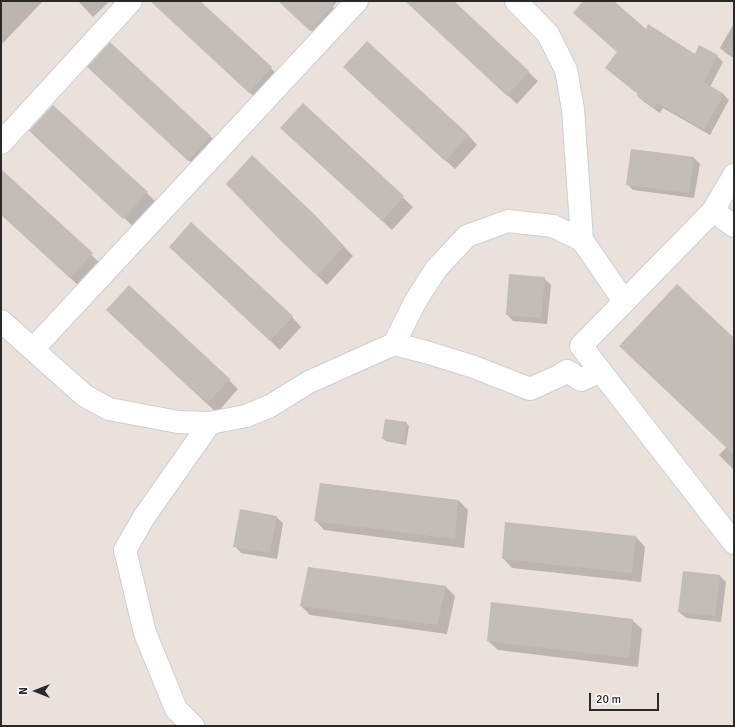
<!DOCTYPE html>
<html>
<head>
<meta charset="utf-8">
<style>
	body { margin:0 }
	#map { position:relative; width:735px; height:727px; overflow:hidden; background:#eae1db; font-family:Signika,sans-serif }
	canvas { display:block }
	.frame { position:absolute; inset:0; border:2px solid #292929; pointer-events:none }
	.north { position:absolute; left:16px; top:671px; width:40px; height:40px; -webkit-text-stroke:3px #fff; paint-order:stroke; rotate:270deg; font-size:11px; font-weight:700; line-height:16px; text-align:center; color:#292929 }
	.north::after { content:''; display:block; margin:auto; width:14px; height:18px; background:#292929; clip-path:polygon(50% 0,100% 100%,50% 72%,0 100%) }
	.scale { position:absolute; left:589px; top:693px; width:70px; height:18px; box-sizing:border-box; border:2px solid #292929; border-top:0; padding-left:5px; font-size:12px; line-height:14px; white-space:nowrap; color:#292929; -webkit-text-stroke:3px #fff; paint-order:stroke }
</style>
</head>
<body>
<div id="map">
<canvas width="735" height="727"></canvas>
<div class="frame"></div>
<div class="north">N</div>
<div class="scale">20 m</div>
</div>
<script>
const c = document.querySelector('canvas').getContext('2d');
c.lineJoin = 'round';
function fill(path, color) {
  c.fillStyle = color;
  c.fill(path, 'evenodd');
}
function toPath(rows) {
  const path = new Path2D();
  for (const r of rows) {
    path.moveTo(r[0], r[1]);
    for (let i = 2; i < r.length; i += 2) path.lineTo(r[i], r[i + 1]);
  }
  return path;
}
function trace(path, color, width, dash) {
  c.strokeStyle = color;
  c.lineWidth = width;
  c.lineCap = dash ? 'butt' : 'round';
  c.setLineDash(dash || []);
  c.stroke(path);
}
const shadow = toPath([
	[1,1,43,1,1,45],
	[78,1,110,1,93,17],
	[151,1,199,1,280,77,259,101],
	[279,1,327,1,342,16,320,39],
	[407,1,453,1,538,81,517,104,416,11],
	[585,1,613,1,646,30,695,55,717,56,723,62,710,87,723,94,729,100,710,135,663,108,660,113,644,102,638,96,639,95,606,68,618,52],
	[734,23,734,58,727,54,720,48],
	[98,76,210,136,220,146,198,169],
	[354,77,468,135,477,145,455,169],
	[303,104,413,207,392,230,291,137],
	[40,140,147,193,156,202,134,227],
	[631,150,694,158,700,164,694,198,633,190,627,184],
	[1,170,101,264,80,287,1,214],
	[324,226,353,256,327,285,279,238],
	[170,247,292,317,301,327,280,350],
	[544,278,551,285,547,324,513,321,507,314],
	[116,319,229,380,238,389,217,413],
	[734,340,734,470,719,455,727,447],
	[406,423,409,426,406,445,386,441,383,438],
	[321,485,458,500,468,510,464,548,324,530,315,520],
	[276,517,283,523,277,559,241,553,235,546],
	[636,537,645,547,641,582,512,568,503,558],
	[684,572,720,576,726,582,721,622,686,618,679,612],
	[445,586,455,596,447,634,310,615,301,606],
	[632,620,642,629,638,667,498,650,488,641]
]);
const building = toPath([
	[150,1,200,1,272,67,249,93],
	[278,1,338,1,310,31],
	[405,1,454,1,529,71,507,96],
	[583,1,614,1,646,29,648,24,695,54,699,45,718,55,704,82,724,94,704,130,657,103,654,108,637,96,638,94,605,68,617,52,573,13],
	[367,41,469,135,445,161,343,67],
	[110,42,211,136,188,161,87,67],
	[303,103,404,196,382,221,280,128],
	[53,105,148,192,123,219,29,131],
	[631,149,694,157,689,193,626,185],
	[252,155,315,215,344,246,317,276,279,239,226,184],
	[1,169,93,253,70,278,1,215],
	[191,222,293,316,270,341,169,247],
	[509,274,545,277,541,318,506,315],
	[677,284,734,338,734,455,619,346],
	[129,285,230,379,207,404,106,310],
	[385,419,407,422,403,443,382,439],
	[320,483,458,500,455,539,314,521],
	[240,509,277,516,270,553,233,547],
	[505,522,636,536,632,573,502,559],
	[308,567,446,586,437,625,300,606],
	[683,571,720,575,715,616,678,612],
	[491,602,633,619,629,658,487,641]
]);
const minor = toPath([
	[516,1,548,34,566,70,573,109,582,240],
	[1,143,131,1],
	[734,175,713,211,581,346,734,543],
	[713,211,734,226],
	[1,321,85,396,109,409,178,422,210,423,246,416,270,406,309,382,394,344,415,302,436,269,467,236,508,221,553,226,582,240,624,301],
	[394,344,426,352,474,367,530,389,559,376,567,371,581,380,601,371],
	[33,349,357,1],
	[193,726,176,709,145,633,125,550,144,517,210,423]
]);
fill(shadow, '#0003');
fill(building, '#c2bdb7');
trace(minor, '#cacfda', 24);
trace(minor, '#fff', 22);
</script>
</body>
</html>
